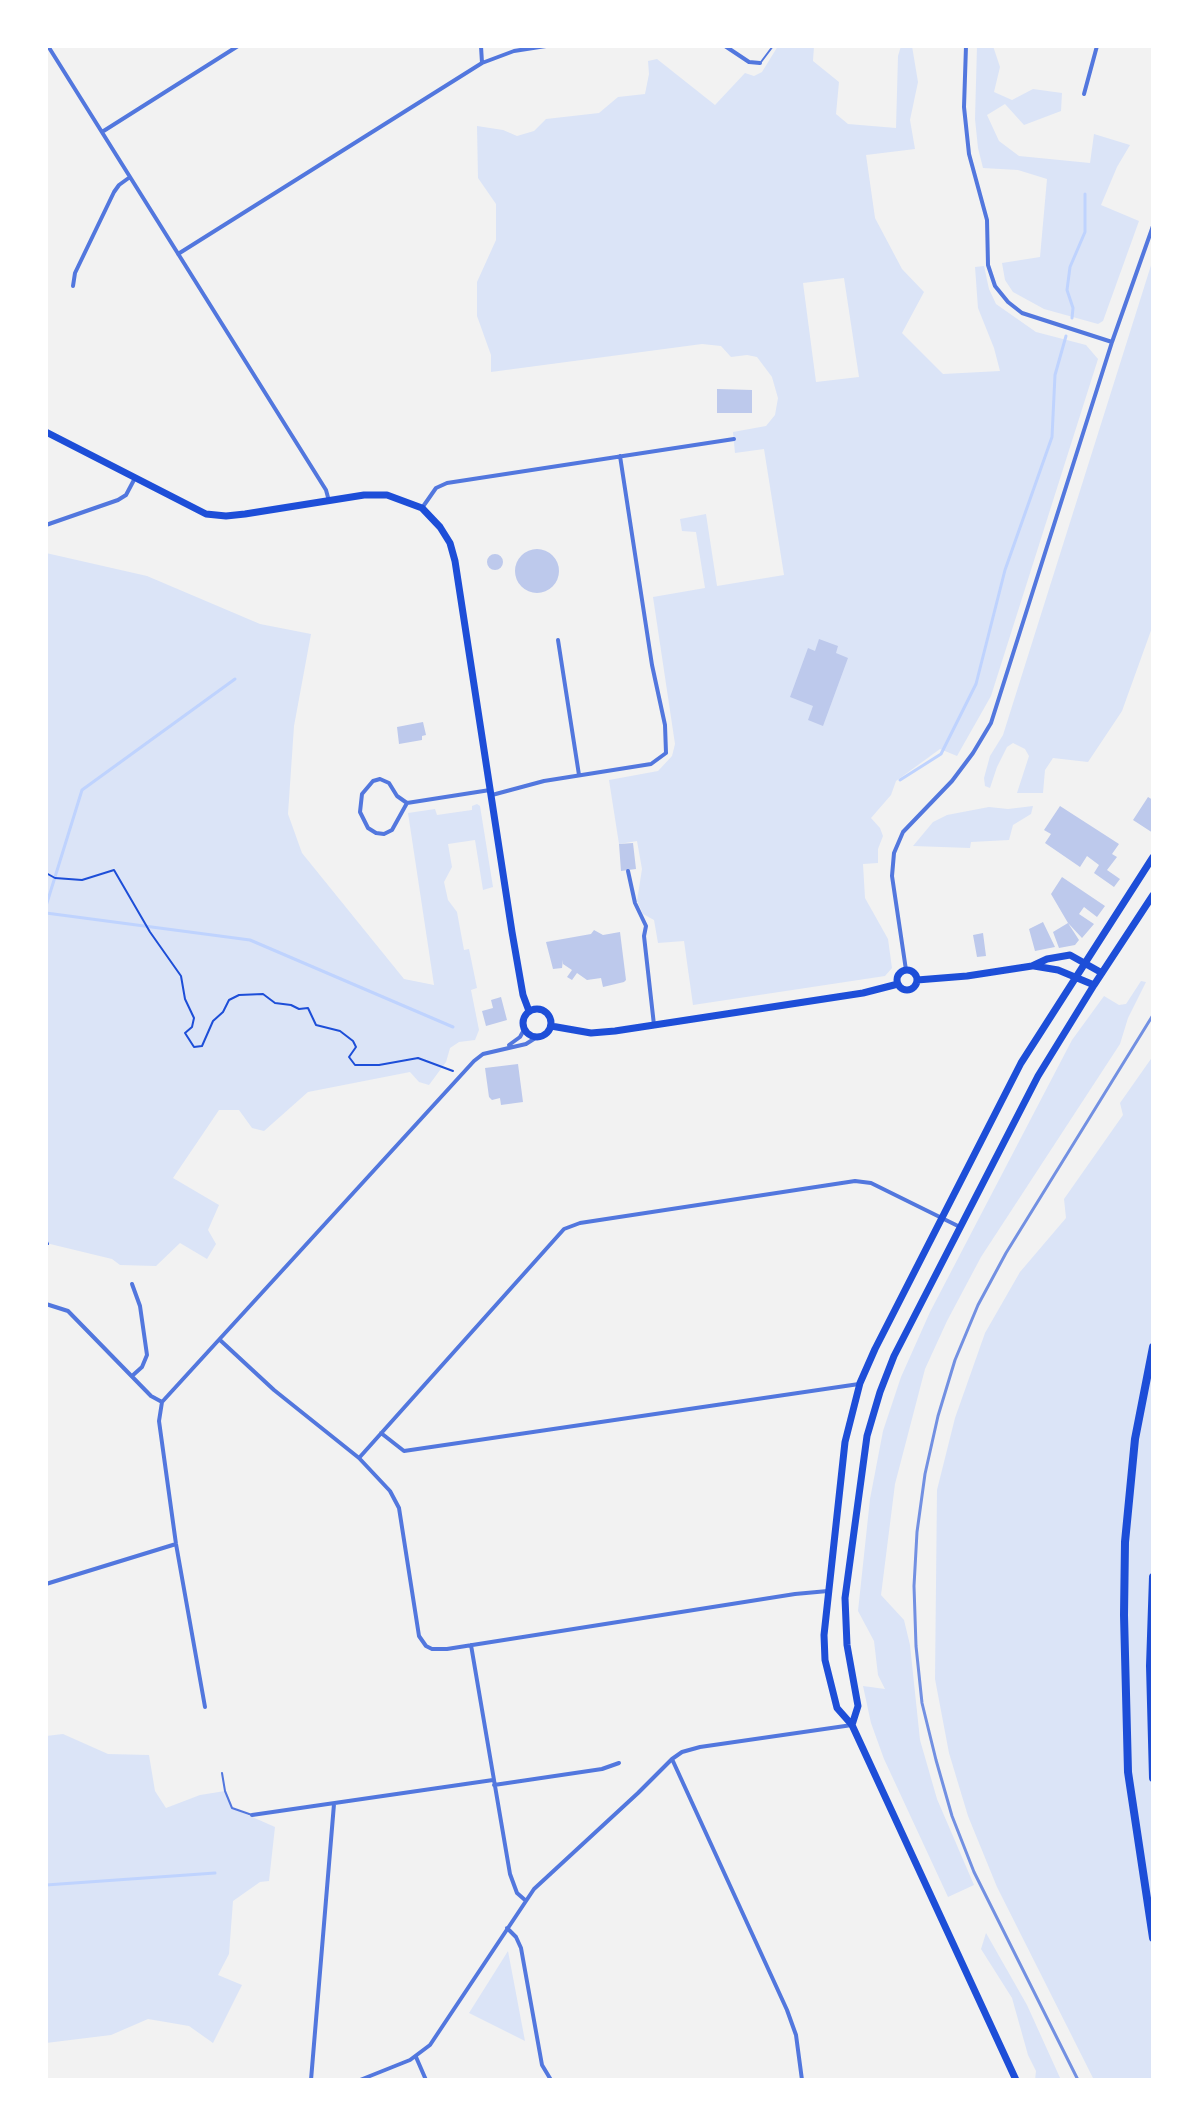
<!DOCTYPE html>
<html>
<head>
<meta charset="utf-8">
<style>
	body { margin:0 }
	#map { position:relative; width:1199px; height:2126px; overflow:hidden; background:#f2f2f2; font-family:"Golos Text",sans-serif }
	canvas { display:block }
	.frame { position:absolute; inset:0; border:48px solid #fff; pointer-events:none }
</style>
</head>
<body>
<div id="map">
<canvas width="1199" height="2126"></canvas>
<div class="frame"></div>
</div>
<script>
const c = document.querySelector('canvas').getContext('2d');
c.lineJoin = 'round';
function fill(path, color) {
  c.fillStyle = color;
  c.fill(path, 'evenodd');
}
function toPath(rows) {
  const path = new Path2D();
  for (const r of rows) {
    if (r.length === 3) {
      path.moveTo(r[0] + r[2], r[1]);
      path.arc(r[0], r[1], r[2], 0, 2 * Math.PI);
      continue;
    }
    path.moveTo(r[0], r[1]);
    for (let i = 2; i < r.length; i += 2) path.lineTo(r[i], r[i + 1]);
  }
  return path;
}
function trace(path, color, width, dash) {
  c.strokeStyle = color;
  c.lineWidth = width;
  c.lineCap = dash ? 'butt' : 'round';
  c.setLineDash(dash || []);
  c.stroke(path);
}
const green = toPath([
	[778,46,814,46,813,61,839,82,836,114,848,124,896,128,898,56,901,46,912,46,918,82,910,120,915,149,866,155,875,218,902,269,924,292,902,333,943,374,1000,371,994,348,978,308,975,267,984,266,989,289,996,304,1036,332,1086,345,1098,359,991,696,957,756,940,749,896,781,891,795,871,818,880,828,883,836,878,849,878,863,863,864,865,898,888,939,892,968,885,976,693,1005,684,941,658,943,654,920,643,914,637,901,642,869,637,841,619,844,609,780,658,771,672,756,675,744,653,597,705,588,696,532,682,531,680,519,706,514,717,586,784,575,764,449,735,453,733,432,766,426,775,415,778,398,772,377,757,357,747,355,731,357,721,346,702,344,491,372,491,355,477,316,477,282,496,240,496,204,478,178,477,126,503,130,517,136,534,131,546,119,599,113,618,97,645,94,649,74,648,61,657,59,715,105,745,73,754,76,762,72],
	[844,278,859,377,816,382,803,283],
	[977,46,993,46,1000,67,994,92,1012,100,1033,89,1062,93,1061,111,1024,125,1005,104,987,115,999,141,1019,156,1090,163,1094,134,1130,145,1117,167,1101,205,1139,221,1103,321,1098,324,1044,309,1013,292,1005,280,1002,263,1040,257,1047,179,1018,170,983,168,978,148,975,119],
	[1153,259,1153,625,1122,711,1088,762,1053,758,1045,770,1043,793,1017,793,1029,756,1025,749,1013,743,1007,747,997,767,990,788,985,786,984,778,990,756,1003,735],
	[46,553,147,576,260,624,311,634,294,726,288,814,302,853,404,979,434,985,408,813,435,809,437,815,472,810,472,806,477,804,480,806,493,887,483,890,475,840,448,844,452,867,444,882,448,900,457,912,464,950,469,949,477,988,471,990,479,1030,475,1040,459,1042,450,1048,446,1062,429,1085,419,1082,410,1072,308,1092,264,1131,252,1128,239,1110,219,1110,173,1178,219,1205,208,1230,216,1244,207,1259,180,1243,156,1266,120,1265,112,1259,46,1243],
	[1033,806,1031,814,1013,825,1009,840,971,842,970,848,913,846,933,822,947,815,989,807,1008,809],
	[1141,981,1146,982,1128,1018,1120,1044,981,1257,947,1321,925,1369,895,1484,881,1595,904,1620,910,1645,920,1740,937,1799,974,1885,948,1897,884,1759,871,1723,863,1686,885,1689,878,1675,874,1641,858,1611,870,1499,883,1431,901,1377,930,1312,1072,1040,1104,996,1119,1005,1126,1004],
	[1153,1056,1153,2080,1094,2080,997,1887,968,1816,949,1753,935,1679,937,1490,955,1418,985,1333,1020,1272,1066,1218,1064,1199,1123,1115,1120,1103],
	[63,1734,108,1754,149,1755,155,1791,166,1808,200,1795,225,1791,232,1808,275,1827,269,1881,260,1882,233,1901,229,1954,218,1975,242,1985,213,2043,189,2026,148,2019,111,2035,46,2043,46,1736],
	[986,1933,1027,2005,1061,2080,1035,2080,1036,2071,1028,2055,1012,1998,981,1949],
	[508,1951,525,2041,469,2013]
]);
const stream = toPath([
	[1072,318,1073,308,1067,290,1070,267,1085,232,1085,194],
	[900,780,941,754,976,684,1005,570,1052,437,1055,375,1066,336],
	[46,906,82,790,235,679],
	[46,913,250,940,453,1027],
	[46,1885,215,1873]
]);
const building = toPath([
	[717,389,752,390,752,413,717,413],
	[537,571,22],
	[495,562,8],
	[819,639,838,646,836,653,848,658,823,726,808,720,813,706,790,697,808,648,815,651],
	[423,722,426,735,422,736,422,740,399,744,397,727],
	[1148,797,1153,800,1153,833,1133,820],
	[1060,806,1119,844,1112,854,1117,857,1107,870,1120,879,1114,887,1094,873,1099,865,1087,856,1080,867,1045,843,1051,834,1044,830],
	[633,843,636,869,621,871,619,844],
	[1062,877,1105,906,1097,917,1084,907,1079,914,1094,924,1082,938,1068,923,1051,894],
	[1043,922,1055,947,1035,951,1029,929],
	[1068,923,1079,940,1075,945,1059,948,1053,932],
	[594,930,603,935,620,932,626,980,624,982,603,987,601,978,587,980,577,973,572,980,567,977,572,970,563,964,563,960,562,968,553,969,546,942,591,934],
	[983,933,986,956,977,957,973,935],
	[501,997,507,1020,486,1026,482,1011,493,1008,491,1000],
	[518,1064,523,1102,501,1105,500,1098,492,1100,489,1097,485,1068]
]);
const path = toPath([
	[46,873,55,878,82,880,114,870,150,932,181,976,185,999,194,1018,192,1027,185,1033,194,1047,202,1046,213,1021,223,1012,229,1000,239,995,263,994,275,1003,291,1005,299,1009,308,1008,316,1025,340,1031,353,1041,356,1047,349,1057,355,1065,379,1065,418,1058,453,1071],
	[46,1239,48,1244]
]);
const service = toPath([
	[761,62,773,46],
	[222,1773,225,1791,232,1808,252,1815]
]);
const minor = toPath([
	[48,46,326,490,329,501],
	[481,46,482,63],
	[725,46,749,62,760,63],
	[966,46,964,107,969,154,987,220,988,265,995,286,1008,302,1022,313,1112,342],
	[1084,94,1097,46],
	[102,132,238,46],
	[178,254,482,63,514,51,546,46],
	[73,286,75,273,114,192,119,185,130,177],
	[422,508,436,488,447,483,734,439],
	[46,525,118,500,126,495,135,478],
	[558,640,579,775],
	[492,795,544,781,651,764,666,753,665,725,652,665,620,456],
	[407,803,392,830,384,834,376,833,368,828,360,812,362,794,373,781,380,779,389,783,397,796,407,803,490,790],
	[628,871,635,903,646,926,644,936,654,1025],
	[906,970,892,876,894,853,903,832,952,781,973,753,991,723,1112,342,1153,226],
	[509,1045,520,1037,525,1028],
	[46,1304,68,1311,151,1396,162,1402],
	[220,1340,274,1390,359,1458,390,1491,399,1508,419,1636,426,1646,432,1649,447,1649,795,1594,828,1591],
	[132,1376,142,1367,147,1355,140,1306,132,1284],
	[381,1433,404,1451,859,1384],
	[359,1458,564,1229,580,1223,855,1181,871,1183,960,1227],
	[46,1584,176,1544],
	[471,1645,510,1874,517,1893,525,1900],
	[205,1707,176,1544,159,1421,162,1402,474,1061,483,1054,526,1044,537,1037],
	[672,1759,787,2010,796,2035,802,2080],
	[494,1785,602,1769,619,1763],
	[252,1815,493,1780],
	[507,1928,516,1937,521,1948,542,2065,551,2080],
	[416,2057,426,2080],
	[311,2080,334,1804],
	[360,2080,410,2060,430,2045,534,1889,638,1793,672,1759,682,1752,700,1747,852,1725]
]);
const primary = toPath([
	[46,432,206,514,226,516,245,514,364,495,387,495,422,508,440,527,450,543,455,561,512,932,523,995,529,1011],
	[1034,966,1058,970,1094,985],
	[907,980,10],
	[917,980,967,976,1032,966,1047,959,1070,955,1102,973],
	[537,1023,14],
	[551,1026,591,1033,615,1031,863,993,898,984],
	[852,1725,858,1706,847,1645,845,1598,867,1436,880,1392,894,1356,1038,1076,1094,985,1153,895],
	[1016,2080,852,1725,837,1708,825,1660,824,1635,845,1442,860,1383,875,1349,1021,1063,1153,857]
]);
const motorway = toPath([
	[1153,1347,1135,1439,1125,1542,1124,1615,1128,1772,1153,1938],
	[1153,1577,1150,1666,1153,1778]
]);
const rail = toPath([
	[1078,2080,974,1872,952,1816,936,1760,922,1703,916,1646,914,1586,917,1532,925,1474,938,1416,955,1360,978,1305,1006,1253,1153,1015]
]);
fill(green, '#dbe4f7');
trace(stream, '#bfd3fe', 3);
fill(building, '#bdc9ec');
trace(path, '#1d4ed8', 2);
trace(service, '#5277de', 2);
trace(minor, '#5277de', 4);
trace(primary, '#1d4ed8', 7);
trace(motorway, '#1d4ed8', 8);
trace(rail, '#7290e2', 3);
</script>
</body>
</html>
